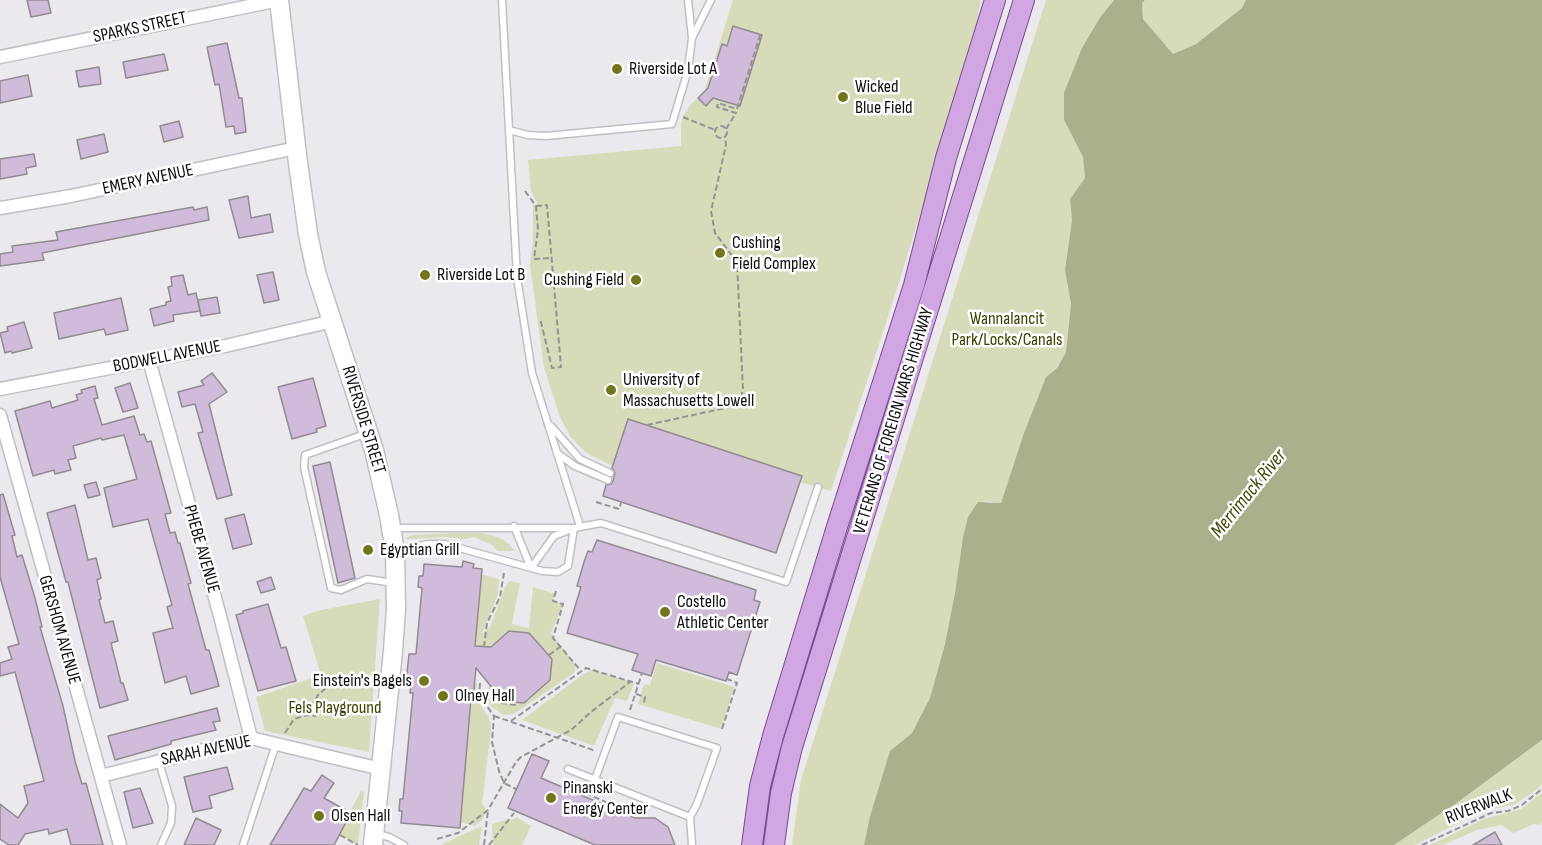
<!DOCTYPE html>
<html>
<head>
<meta charset="utf-8">
<style>
	body { margin:0 }
	canvas { display:block; background:#ece9ee }
</style>
</head>
<body>
<canvas width="1542" height="845"></canvas>
<script>
const c = document.querySelector('canvas').getContext('2d');
c.lineJoin = 'round';
function fill(path, color) {
  c.fillStyle = color;
  c.fill(path, 'evenodd');
}
function toPath(rows) {
  const path = new Path2D();
  for (const r of rows) {
    if (r.length === 3) {
      path.moveTo(r[0] + r[2], r[1]);
      path.arc(r[0], r[1], r[2], 0, 2 * Math.PI);
      continue;
    }
    path.moveTo(r[0], r[1]);
    for (let i = 2; i < r.length; i += 2) path.lineTo(r[i], r[i + 1]);
  }
  return path;
}
function trace(path, color, width, dash) {
  c.strokeStyle = color;
  c.lineWidth = width;
  c.lineCap = dash ? 'butt' : 'round';
  c.setLineDash(dash || []);
  c.stroke(path);
}
function drawText(font, color, halo, rows, align = 'center') {
  c.font = font + ' "Sofia Sans Condensed",sans-serif';
  c.lineWidth = 5;
  c.setLineDash([]);
  c.textBaseline = 'middle';
  c.strokeStyle = halo;
  c.fillStyle = color;
  for (const [text, x, y, turn = 0] of rows) {
    c.save();
    c.translate(x, y);
    c.rotate((+turn || 0) * Math.PI / 180);
    c.textAlign = isNaN(turn) ? turn : align;
    if (halo) c.strokeText(text, 0, 0);
    c.fillText(text, 0, 0);
    c.restore();
  }
}
const green = toPath([
	[733,0,981,0,971,52,888,317,831,491,800,482,802,476,629,419,612,466,585,452,570,436,560,417,544,368,530,265,533,241,533,205,538,204,531,192,528,160,681,146,681,124,683,117,690,105,704,93],
	[1046,0,1114,0,1101,16,1064,120,1083,157,1085,178,1070,199,1072,220,1065,270,1071,304,1066,352,1056,368,1046,377,1024,433,1001,503,985,501,963,537,955,593,945,644,930,698,912,733,890,751,870,816,864,845,792,845,801,780],
	[1145,0,1246,0,1242,8,1196,44,1173,54,1143,19,1142,3],
	[452,533,481,533,498,537,508,543,515,551,498,551,492,545,474,537,466,539,445,537,408,539,405,538,414,535],
	[481,574,499,579,498,594,482,634,490,627,505,587,509,581,520,583,512,624,529,628,533,587,555,594,553,601,563,604,551,633,575,664,575,672,514,714,503,715,491,706,486,698,489,684,503,701,524,703,550,680,552,659,529,633,509,631,492,646,475,646],
	[380,599,369,752,265,731,256,697,321,675,303,616,321,610],
	[657,663,734,687,722,729,638,704,644,684,650,685],
	[592,670,634,683,627,701,615,698,594,746,522,720,582,675],
	[472,682,477,683,476,697,490,720,491,731,482,804,485,807,486,812,482,820,475,826,460,822,471,698,473,698],
	[1542,740,1542,784,1535,791,1515,804,1488,810,1474,815,1415,845,1394,845,1458,802],
	[361,791,364,792,358,845,340,835,351,813,351,810],
	[1542,793,1542,821,1540,825,1534,824,1513,833,1501,825,1477,830,1443,845,1430,845,1484,819,1521,809],
	[517,817,531,826,522,845,493,845,492,824,505,820,512,820],
	[482,826,479,845,442,845,442,844]
]);
const water = toPath([
	[1114,0,1145,0,1142,3,1143,19,1173,54,1196,44,1242,8,1246,0,1542,0,1542,740,1458,802,1394,845,864,845,870,816,890,751,912,733,930,698,945,644,955,593,963,537,968,517,978,502,1001,503,1024,433,1046,377,1057,368,1066,352,1071,304,1065,270,1072,220,1070,199,1085,178,1083,157,1064,120,1064,93,1082,48,1101,16]
]);
const building = toPath([
	[27,0,48,0,51,13,31,17,27,0],
	[733,26,762,35,740,106,713,98,706,106,698,98,708,88,722,44,727,46,733,26],
	[227,43,239,98,242,98,246,132,235,134,234,126,226,127,219,84,215,85,207,47,227,43],
	[164,54,168,70,126,78,123,62,164,54],
	[99,67,101,84,79,87,76,71,99,67],
	[28,75,32,96,0,103,0,81,28,75],
	[179,121,183,137,164,142,160,126,179,121],
	[104,134,108,152,81,159,77,140,104,134],
	[34,154,36,166,26,168,27,174,0,179,0,159,34,154],
	[248,196,251,218,270,214,273,232,239,238,229,200,248,196],
	[193,207,194,210,207,207,209,220,42,253,44,260,0,266,0,254,13,252,12,246,58,240,56,232,193,207],
	[273,272,279,300,264,303,257,275,273,272],
	[183,275,188,295,196,293,200,311,173,315,174,321,154,326,150,309,166,305,166,302,171,301,168,287,172,286,171,277,183,275],
	[217,297,220,313,201,316,198,300,217,297],
	[121,298,128,330,106,335,104,329,59,339,54,313,121,298],
	[24,322,32,348,12,353,11,351,5,353,0,333,8,331,7,327,24,322],
	[212,373,227,392,209,404,232,495,217,499,198,433,203,432,195,404,182,407,178,392,204,385,201,381,212,373],
	[313,378,326,426,316,429,317,432,292,439,278,387,313,378],
	[130,383,138,408,123,412,115,388,130,383],
	[95,386,98,398,94,399,102,425,134,416,140,435,144,434,147,442,151,441,171,513,165,514,170,533,175,532,178,543,180,543,191,583,188,584,206,650,209,650,219,686,191,694,186,676,165,683,153,633,173,628,167,607,172,605,148,519,113,527,104,488,137,479,124,435,102,440,101,438,73,446,76,458,68,460,71,470,55,474,54,470,33,476,15,411,50,401,52,408,78,400,76,395,82,393,81,390,95,386],
	[628,419,802,476,776,553,603,496,606,485,611,484,613,481,615,473,612,468,628,419],
	[330,462,355,578,338,583,313,466,330,462],
	[96,482,100,495,88,498,84,485,96,482],
	[3,494,15,535,12,536,17,557,22,555,35,598,42,627,40,627,63,706,75,761,82,784,86,783,103,845,71,845,67,829,49,834,48,829,25,834,18,845,9,845,0,839,0,804,18,818,28,803,24,786,44,781,15,672,0,676,0,663,12,659,8,647,19,644,0,577,0,495,3,494],
	[75,505,88,560,96,558,101,578,97,580,101,599,99,600,105,623,113,621,118,641,111,643,121,683,123,683,128,700,100,708,68,582,66,582,47,513,75,505],
	[244,514,252,544,233,549,225,519,244,514],
	[597,540,756,590,754,600,760,602,737,675,729,672,726,681,656,660,651,676,632,670,638,654,567,633,581,587,577,586,584,562,588,551,592,552,597,540],
	[463,561,474,564,473,568,482,569,475,646,491,647,509,631,529,633,552,659,550,680,524,703,503,701,476,668,473,699,471,698,460,828,401,823,402,811,399,811,400,799,403,799,413,693,410,693,411,682,406,682,409,654,416,654,422,588,418,587,419,576,423,576,424,564,462,567,463,561],
	[271,577,275,589,261,593,257,582,271,577],
	[268,604,281,648,286,647,296,681,258,691,236,615,243,613,243,611,268,604],
	[217,708,220,721,213,722,216,730,171,741,171,744,115,760,108,736,217,708],
	[532,754,549,761,541,778,635,818,655,818,668,827,675,845,595,845,508,808,532,754],
	[227,767,233,789,209,796,212,808,193,812,184,777,227,767],
	[322,775,334,783,324,798,351,813,334,845,270,845,304,788,311,791,322,775],
	[140,788,153,823,133,828,124,792,140,788],
	[196,818,221,830,214,845,184,845,196,818],
	[1495,832,1502,845,1473,845,1495,832]
]);
const path = toPath([
	[683,117,715,130],
	[721,132,6],
	[726,129,736,113,717,107,718,103,737,109,761,32],
	[525,191,536,206,538,230,534,259,551,258],
	[536,206,547,205,561,367,552,368,540,318],
	[647,425,730,407,741,397,743,390,737,262,715,233,711,211,726,145,725,136],
	[596,502,619,509,621,503],
	[556,591,553,601,563,604,553,638,581,671],
	[484,647,487,623,500,597,504,573],
	[549,655,560,647],
	[480,683,479,695,494,716,492,742,499,771,504,783,516,789],
	[636,694,645,697,644,703],
	[501,703,516,705],
	[630,710,642,673],
	[307,715,318,695,341,675],
	[494,716,596,751],
	[511,721,586,668,639,684],
	[722,729,737,683,727,679],
	[285,733,294,719,307,715,316,716],
	[577,790,630,812,642,809],
	[340,835,358,845],
	[437,839,458,833,488,810,516,762,521,757,571,730,591,712,630,682],
	[484,845,488,810],
	[489,845,514,813],
	[1422,845,1491,813,1508,811,1522,805,1542,789]
]);
const lane = toPath([
	[502,0,517,277,532,373,580,526],
	[692,38,711,0],
	[509,130,528,135,546,136,672,124,688,70,692,38,688,0],
	[551,426,580,459,610,473],
	[365,434,305,455,304,467,331,588,341,590,367,579,394,583],
	[557,453,575,466,608,480],
	[514,526,531,568],
	[394,528,570,528],
	[398,551,428,544,445,544,542,571,558,572,568,566,574,528],
	[531,568,554,536,574,528,601,523,786,582,818,487],
	[159,762,172,806,171,823,161,845],
	[568,769,690,817,692,845],
	[595,779,618,717,717,748,697,804,690,817],
	[376,834,389,837,404,845],
	[243,845,276,744]
]);
const street = toPath([
	[0,57,279,0],
	[0,208,71,196,296,148],
	[149,360,220,616,251,738],
	[0,389,225,346,333,321],
	[0,415,120,845],
	[101,776,251,738,381,769]
]);
const secondary = toPath([
	[279,0,298,163,308,234,316,272,374,450,389,515,395,552,396,609,393,651,373,845]
]);
const primary = toPath([
	[752,845,760,786,773,736,836,530,914,285,946,158,995,0],
	[774,845,781,793,792,747,1024,0]
]);
const markers = [
	[617,69,6,"#73751c"],
	[843,97,6,"#73751c"],
	[720,253,6,"#73751c"],
	[425,275,6,"#73751c"],
	[636,280,6,"#73751c"],
	[611,390,6,"#73751c"],
	[368,550,6,"#73751c"],
	[665,612,6,"#73751c"],
	[424,681,6,"#73751c"],
	[443,696,6,"#73751c"],
	[551,798,6,"#73751c"],
	[319,816,6,"#73751c"]
];
const streetNames = [
	["SPARKS STREET",140,28,-12],
	["EMERY AVENUE",148,180,-12],
	["BODWELL AVENUE",167,357,-11],
	["RIVERSIDE STREET",363,420,73],
	["VETERANS OF FOREIGN WARS HIGHWAY",894,421,-73],
	["PHEBE AVENUE",201,549,74],
	["GERSHOM AVENUE",59,630,74],
	["SARAH AVENUE",206,751,-12],
	["RIVERWALK",1479,807,-21]
];
const poiNames = [
	["Riverside Lot A",629,69],
	["Wicked",855,87],
	["Blue Field",855,108],
	["Cushing",732,243],
	["Field Complex",732,264],
	["Riverside Lot B",437,275],
	["Cushing Field",624,280,"right"],
	["University of",623,380],
	["Massachusetts Lowell",623,401],
	["Egyptian Grill",380,550],
	["Costello",677,602],
	["Athletic Center",677,623],
	["Einstein's Bagels",412,681,"right"],
	["Olney Hall",455,696],
	["Pinanski",563,788],
	["Energy Center",563,809],
	["Olsen Hall",331,816]
];
const parkNames = [
	["Wannalancit",1007,319],
	["Park/Locks/Canals",1007,340],
	["Fels Playground",335,708]
];
const waterNames = [
	["Merrimack River",1249,494,-51]
];
fill(green, '#d8dbb9');
fill(water, '#acaf8b');
fill(building, '#d0bbdb');
trace(building, '#908c91', 1.5);
trace(lane, '#c2bec3', 9);
trace(street, '#c2bec3', 15);
trace(secondary, '#c2bec3', 21);
trace(primary, '#784b8d', 22);
trace(path, '#959396', 2, [6, 3]);
trace(lane, '#fff', 6);
trace(street, '#fff', 12);
trace(secondary, '#fff', 18);
trace(primary, '#d0a7e3', 20);
for (const [x, y, r, color] of markers) {
  const dot = new Path2D();
  dot.arc(x, y, r, 0, 2 * Math.PI);
  c.fillStyle = color;
  c.fill(dot);
  trace(dot, '#fff', 2);
}
drawText('18px', '#0e0d0e', '#fff', streetNames);
drawText('18px', '#0e0d0e', '#fff', poiNames, 'left');
drawText('18px', '#404100', '#fff', parkNames);
drawText('italic 20px', '#464708', '#fff', waterNames);
</script>
</body>
</html>
